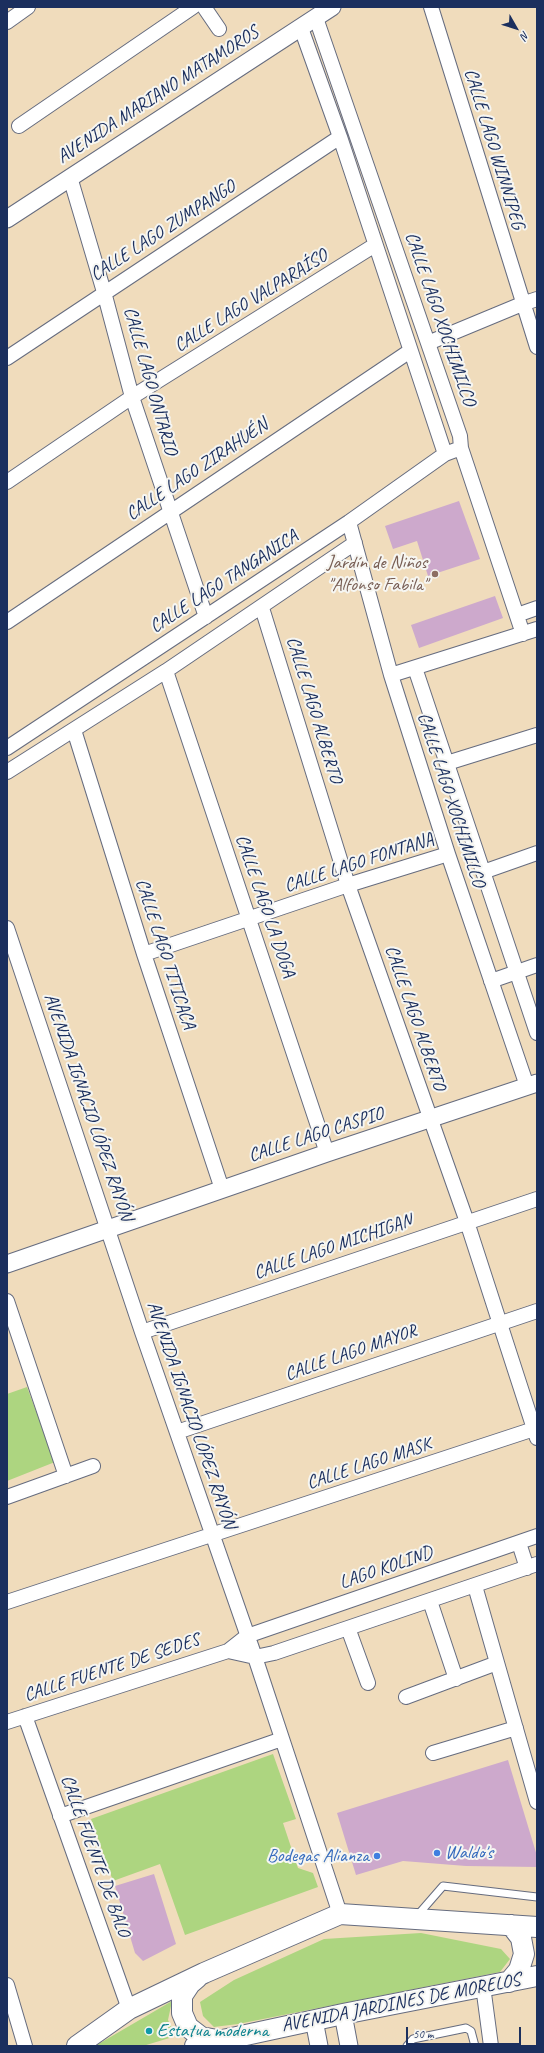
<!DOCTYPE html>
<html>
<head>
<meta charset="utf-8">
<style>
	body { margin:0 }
	#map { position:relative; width:544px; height:2053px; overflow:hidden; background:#f0dcbc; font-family:Caveat,sans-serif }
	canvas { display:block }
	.frame { position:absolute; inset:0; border:8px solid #1b2f5e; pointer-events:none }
	.north { position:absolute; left:496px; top:8px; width:40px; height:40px; -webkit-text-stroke:3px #f6f6f2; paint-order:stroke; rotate:129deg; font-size:11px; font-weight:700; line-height:16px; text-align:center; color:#1b2f5e }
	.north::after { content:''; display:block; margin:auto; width:14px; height:18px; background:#1b2f5e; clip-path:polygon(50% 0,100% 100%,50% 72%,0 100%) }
	.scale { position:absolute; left:406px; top:2027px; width:115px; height:18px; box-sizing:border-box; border:2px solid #1b2f5e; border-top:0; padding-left:5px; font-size:12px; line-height:14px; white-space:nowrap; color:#1b2f5e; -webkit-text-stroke:3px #f6f6f2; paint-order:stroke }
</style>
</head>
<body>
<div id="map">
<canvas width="544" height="2053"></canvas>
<div class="frame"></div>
<div class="north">N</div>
<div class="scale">50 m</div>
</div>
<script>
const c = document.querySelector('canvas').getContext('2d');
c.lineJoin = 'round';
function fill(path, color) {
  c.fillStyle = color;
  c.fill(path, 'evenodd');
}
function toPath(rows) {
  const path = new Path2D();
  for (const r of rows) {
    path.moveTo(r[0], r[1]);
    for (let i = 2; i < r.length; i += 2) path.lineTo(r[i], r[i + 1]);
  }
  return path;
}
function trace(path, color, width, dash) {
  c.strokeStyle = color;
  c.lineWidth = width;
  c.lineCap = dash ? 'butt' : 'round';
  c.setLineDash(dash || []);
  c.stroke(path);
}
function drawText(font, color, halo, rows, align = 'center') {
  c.font = font + ' Caveat,sans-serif';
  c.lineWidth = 4;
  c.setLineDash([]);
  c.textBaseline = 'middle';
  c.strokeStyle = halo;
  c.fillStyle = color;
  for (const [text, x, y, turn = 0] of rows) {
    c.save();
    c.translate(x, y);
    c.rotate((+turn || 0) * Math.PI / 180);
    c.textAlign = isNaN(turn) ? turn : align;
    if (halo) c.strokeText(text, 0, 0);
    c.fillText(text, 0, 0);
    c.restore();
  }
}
const green = toPath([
	[27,1387,55,1462,7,1481,7,1394],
	[273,1754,296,1819,283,1823,298,1868,313,1873,318,1887,185,1935,160,1864,113,1881,91,1819],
	[421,1933,501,1949,510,1959,500,1972,238,2024,214,2027,203,2016,200,2002,234,1980,324,1939],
	[172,2001,168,2020,176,2036,143,2046,95,2046]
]);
const building = toPath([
	[459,501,480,559,428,576,417,541,393,549,385,526],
	[495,596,503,618,419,648,411,625],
	[508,1760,537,1856,537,1867,466,1866,403,1861,356,1875,337,1813],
	[154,1874,176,1944,143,1961,135,1953,115,1886]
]);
const service = toPath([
	[416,1917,443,1886,537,1897],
	[407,2046,413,2039,466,2028,471,2031,475,2046]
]);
const minor = toPath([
	[204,7,219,29],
	[431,7,537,347],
	[316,18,460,436,461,448,523,634],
	[7,22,28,7],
	[301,28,340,137,445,454],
	[19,126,193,7],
	[70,177,104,292,132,397,206,617],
	[428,343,522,304,537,299],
	[7,358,340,137],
	[7,482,132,397,375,245],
	[349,522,391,675,448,854,527,1086],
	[262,608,348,885,467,1222,537,1438],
	[517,615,537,608],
	[7,622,410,351],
	[415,668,537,1033],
	[166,671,327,1153],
	[391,675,537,629],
	[74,730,144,954,222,1189],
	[7,748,349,522,445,454,461,448],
	[447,763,537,735],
	[7,772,166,671,355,543],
	[483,872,537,853],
	[7,928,142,1332,255,1657,340,1914],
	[144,954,348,885,448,854],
	[491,981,537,965],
	[7,1301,66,1476],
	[142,1332,537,1199],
	[177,1432,537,1311],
	[7,1497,93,1466],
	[519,1543,527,1568],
	[475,1586,537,1802],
	[430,1601,456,1679],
	[7,1602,537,1428],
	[348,1628,368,1683],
	[228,1651,255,1657,274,1653,537,1564],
	[406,1697,497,1663],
	[25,1716,129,2009],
	[7,1722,228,1651,247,1636,537,1536],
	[433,1753,516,1728],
	[60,1816,282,1739],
	[7,1985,25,2046],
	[483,1986,491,2046]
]);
const tertiary = toPath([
	[7,219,332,7],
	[7,1264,327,1153,537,1083],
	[343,2014,349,2046],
	[314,2020,319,2046]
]);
const secondary = toPath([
	[197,1978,190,1984,182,1996,182,2013,188,2027,201,2037,217,2040],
	[509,1982,519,1970,524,1954,521,1938,511,1925],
	[77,2046,129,2009,204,1973,340,1914,537,1927],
	[195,2046,343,2014,537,1976]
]);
const markers = [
	[435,574,4,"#8d6e63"],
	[437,1853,4,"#3f7fe0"],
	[377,1856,4,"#3f7fe0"],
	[149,2031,4,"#0f9aa8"]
];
const streetNames = [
	["AVENIDA MARIANO MATAMOROS",158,95,-33],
	["CALLE LAGO WINNIPEG",494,149,73],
	["CALLE LAGO ZUMPANGO",163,231,-33],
	["CALLE LAGO VALPARAÍSO",251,301,-32],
	["CALLE LAGO XOCHIMILCO",440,319,71],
	["CALLE LAGO ONTARIO",150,381,74],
	["CALLE LAGO ZIRAHUÉN",197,470,-34],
	["CALLE LAGO TANGANICA",224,582,-33],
	["CALLE LAGO ALBERTO",314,710,73],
	["CALLE LAGO XOCHIMILCO",451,800,72],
	["CALLE LAGO FONTANA",359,863,-18],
	["CALLE LAGO LA DOGA",265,906,71],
	["CALLE LAGO TITICACA",165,954,72],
	["CALLE LAGO ALBERTO",415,1018,71],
	["AVENIDA IGNACIO LÓPEZ RAYÓN",88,1107,71],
	["CALLE LAGO CASPIO",316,1135,-18],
	["CALLE LAGO MICHIGAN",333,1247,-19],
	["CALLE LAGO MAYOR",351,1353,-19],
	["AVENIDA IGNACIO LÓPEZ RAYÓN",191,1415,71],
	["CALLE LAGO MASK",369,1464,-18],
	["LAGO KOLIND",386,1568,-19],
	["CALLE FUENTE DE SEDES",112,1668,-18],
	["CALLE FUENTE DE BALO",95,1856,70],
	["AVENIDA JARDINES DE MORELOS",401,2003,-11]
];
const educationNames = [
	["Jardín de Niños",427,563],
	["\"Alfonso Fabila\"",427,585]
];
const shopNames = [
	["Waldo's",445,1853],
	["Bodegas Alianza",369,1856,"right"]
];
const cultureNames = [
	["Estatua moderna",157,2031]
];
fill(green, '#add580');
fill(building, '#cda9cc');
trace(service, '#666c7f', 9);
trace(minor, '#666c7f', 16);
trace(tertiary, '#666c7f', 19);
trace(secondary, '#666c7f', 22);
trace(service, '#fff', 7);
trace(minor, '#fff', 14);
trace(tertiary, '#fff', 17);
trace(secondary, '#fff', 20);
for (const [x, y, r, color] of markers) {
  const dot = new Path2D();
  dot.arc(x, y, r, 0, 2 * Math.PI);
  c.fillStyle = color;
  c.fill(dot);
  trace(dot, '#f6f6f2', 1.5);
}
drawText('19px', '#1b2f5e', '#f6f6f2', streetNames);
drawText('19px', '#785e54', '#f6f6f2', educationNames, 'right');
drawText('19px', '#366cbe', '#f6f6f2', shopNames, 'left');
drawText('19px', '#0d838f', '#f6f6f2', cultureNames, 'left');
</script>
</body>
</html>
